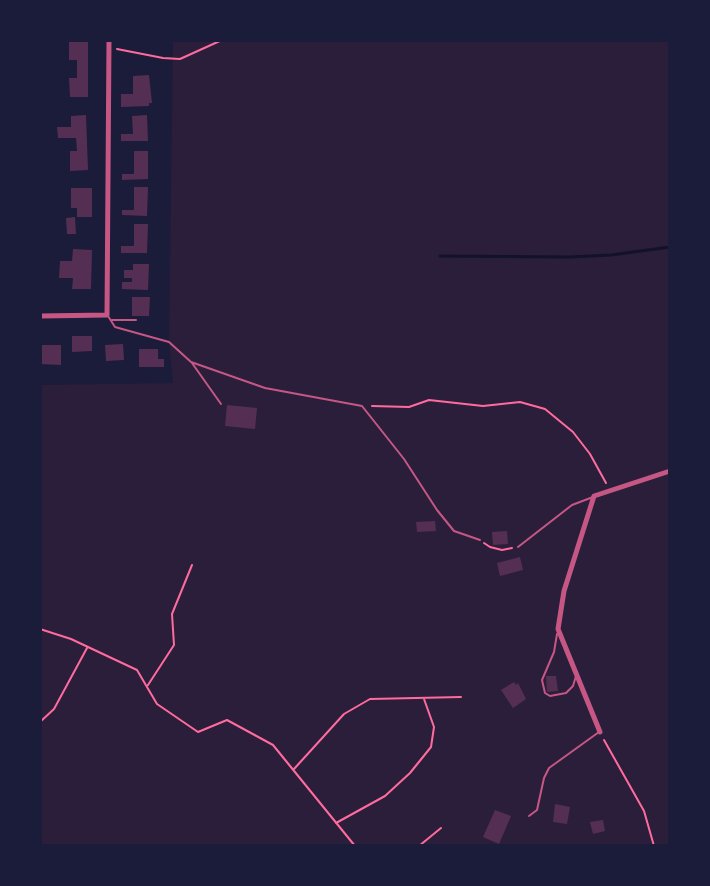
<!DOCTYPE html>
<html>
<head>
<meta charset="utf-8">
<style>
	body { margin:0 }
	#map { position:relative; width:710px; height:886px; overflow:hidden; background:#1b1b3a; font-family:Jost,sans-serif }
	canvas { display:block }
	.frame { position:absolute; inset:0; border:42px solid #1b1b3a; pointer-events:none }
</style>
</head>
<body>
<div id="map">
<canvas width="710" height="886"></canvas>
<div class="frame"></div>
</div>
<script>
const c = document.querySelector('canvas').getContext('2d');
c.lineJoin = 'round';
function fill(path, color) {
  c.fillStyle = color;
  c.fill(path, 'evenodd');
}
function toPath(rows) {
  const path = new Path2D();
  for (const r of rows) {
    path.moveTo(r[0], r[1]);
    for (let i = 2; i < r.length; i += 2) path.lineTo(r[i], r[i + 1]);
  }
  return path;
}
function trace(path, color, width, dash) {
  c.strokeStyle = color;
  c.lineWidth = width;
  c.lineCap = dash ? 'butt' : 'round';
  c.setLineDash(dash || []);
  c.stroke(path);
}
const green = toPath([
	[173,40,670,40,670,846,40,846,40,385,173,383,169,342]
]);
const stream = toPath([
	[440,256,570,257,611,255,670,247]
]);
const building = toPath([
	[69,40,88,40,88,97,70,97,69,78,77,78,77,60,69,60],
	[149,75,152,103,149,103,149,106,121,107,121,94,133,94,133,76],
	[86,115,88,170,70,171,70,151,77,151,76,138,58,138,57,127,71,127,71,116],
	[147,115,148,141,121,141,121,134,133,134,132,116],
	[134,151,148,151,148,179,122,180,122,174,134,174],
	[134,187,148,187,147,216,122,215,122,210,134,210],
	[71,188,92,188,92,217,77,217,77,208,71,208],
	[75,217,76,234,67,234,66,218],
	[134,224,148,224,147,253,121,253,121,246,134,246],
	[73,249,92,250,91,289,72,289,73,278,59,278,60,261,72,261],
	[133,264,149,264,148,290,122,289,122,282,132,282,132,278,124,278,124,270,133,270],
	[132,297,150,297,149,316,132,316],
	[72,336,92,336,92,351,72,352],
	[123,344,124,360,106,361,105,345],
	[40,345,61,345,61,365,40,364],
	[139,349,158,349,158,359,164,359,164,367,139,367],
	[227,405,257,408,255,429,225,426],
	[435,521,436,531,417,532,416,522],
	[507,531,508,544,493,545,492,532],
	[520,557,523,570,500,576,497,563],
	[546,676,556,676,558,691,547,692],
	[514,682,516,685,518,683,526,699,513,708,501,690],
	[555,804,570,807,567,824,553,822],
	[495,810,511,816,499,844,483,837],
	[603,820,605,831,593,834,590,822]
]);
const path = toPath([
	[117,49,163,58,180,59,222,40],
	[372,406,409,407,429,400,483,406,520,402,545,409,573,432,590,454,606,483],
	[484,543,490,547,502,550,512,548],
	[40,629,71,639,137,670,157,704,198,732,227,720,273,745,355,846],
	[148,685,174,645,172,614,192,565],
	[40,722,54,709,87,648],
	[604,740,644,811,654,846],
	[294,769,344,714,370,699,461,697],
	[336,823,385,796,410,773,431,747,434,727,424,699],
	[419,846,441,828]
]);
const service = toPath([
	[108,316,115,327,169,342,191,362,265,388,362,406,404,459,437,510,454,531,480,540],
	[112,320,136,320],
	[192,363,221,404],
	[518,547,572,505,593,497],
	[557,634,554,652,542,680,545,693,550,696,566,693,573,686,576,676],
	[529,816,537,810,544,778,549,768,599,732]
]);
const minor = toPath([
	[40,316,107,315,109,40],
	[600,732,558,629,564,591,594,496,670,471]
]);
fill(green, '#2a1e3b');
trace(stream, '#12122b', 3);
fill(building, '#542f53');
trace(path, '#ff6b9d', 2);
trace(service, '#c65784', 2);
trace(minor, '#c65784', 5);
</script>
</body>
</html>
